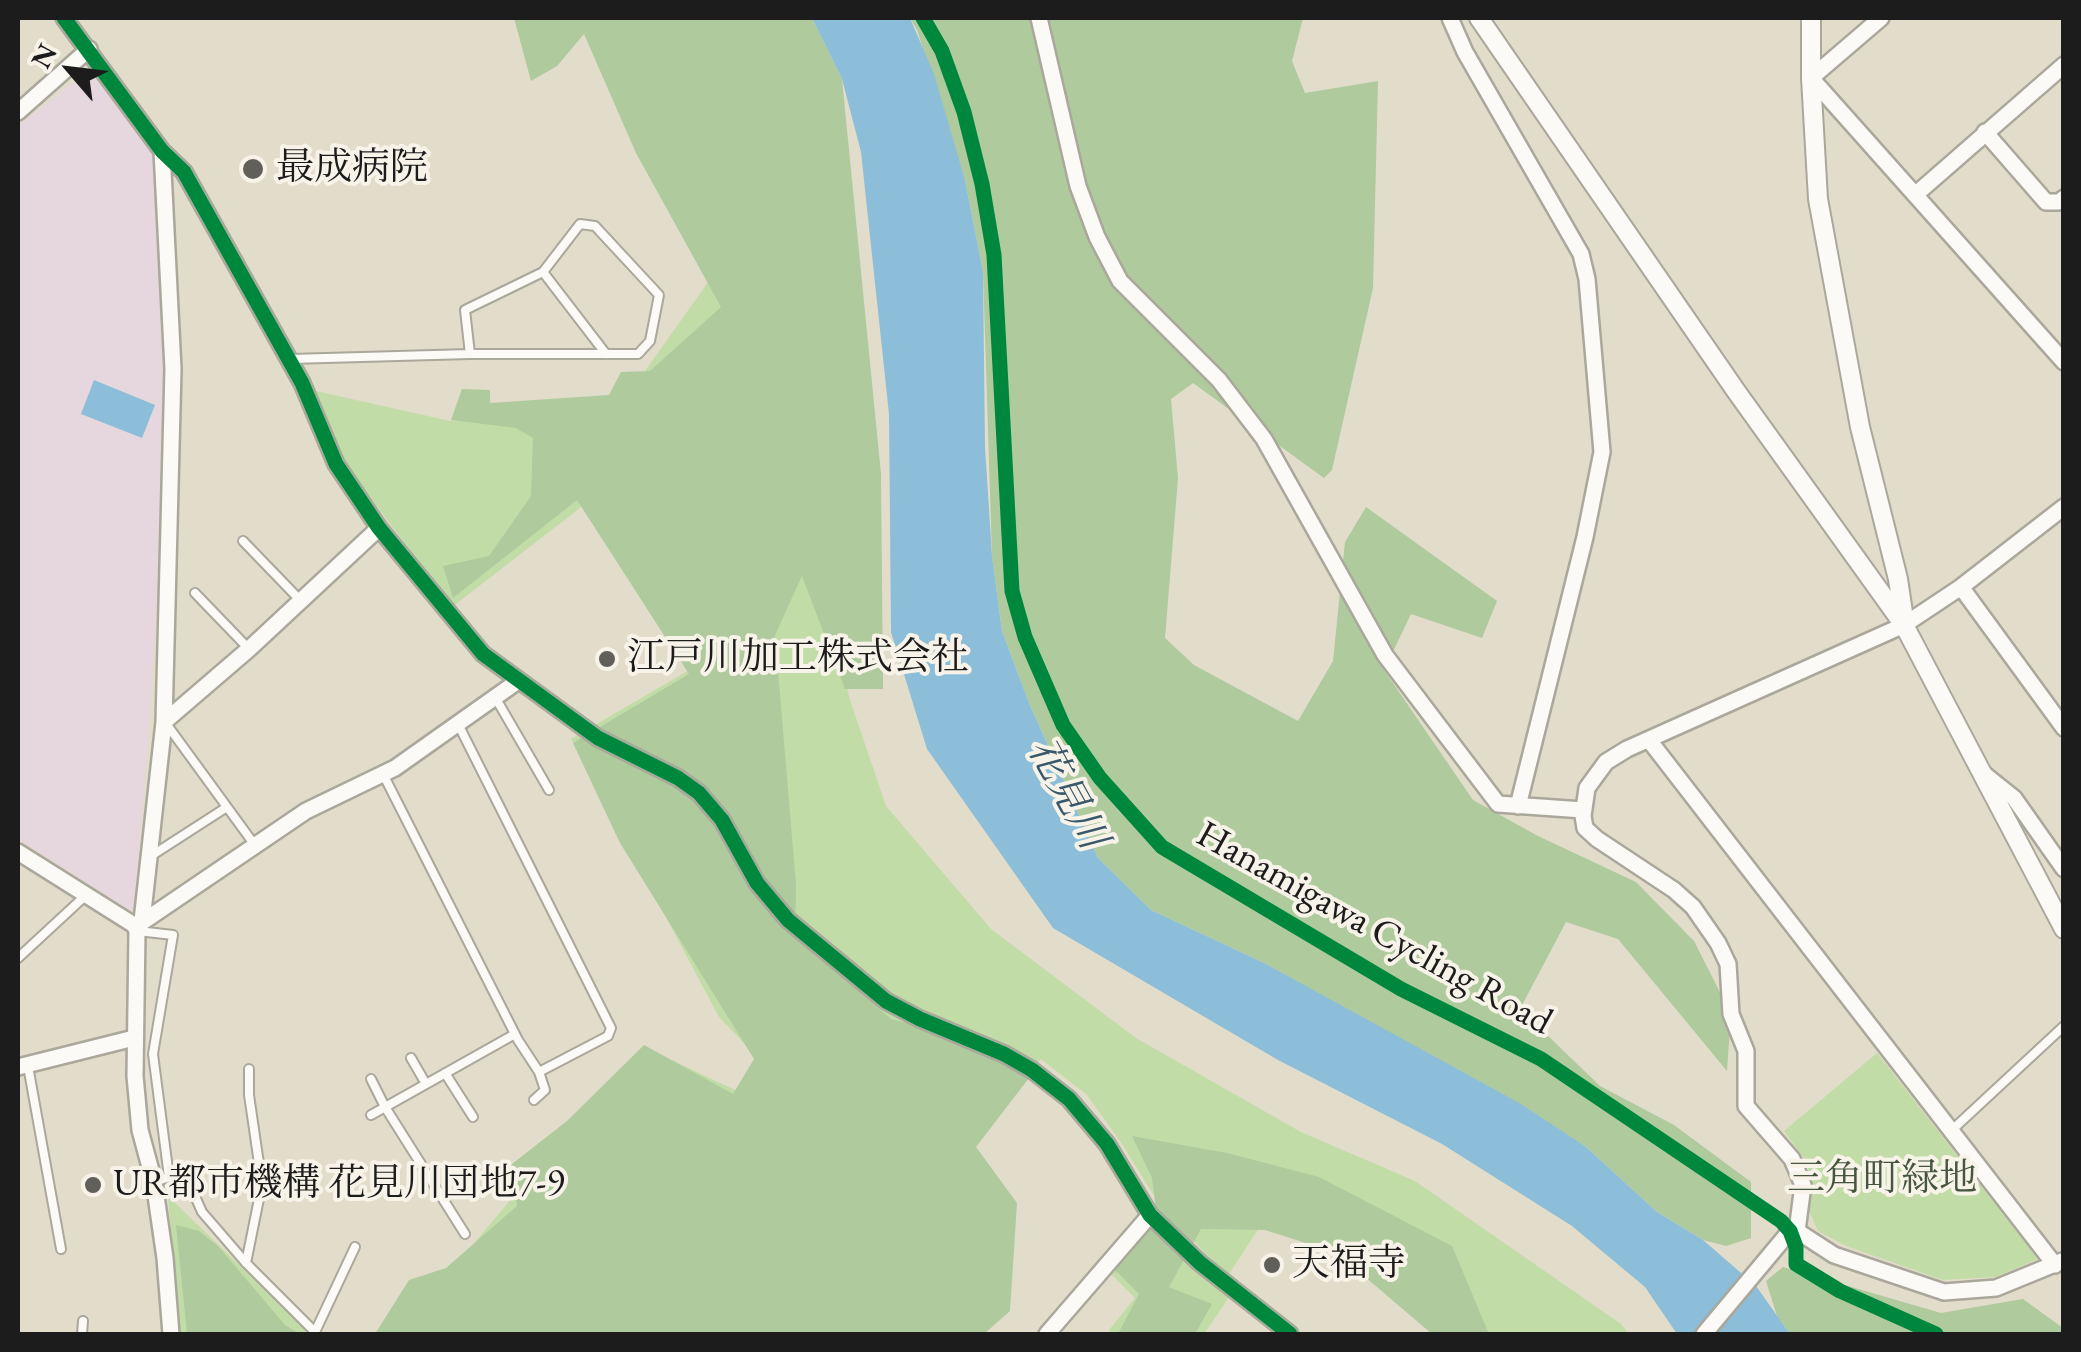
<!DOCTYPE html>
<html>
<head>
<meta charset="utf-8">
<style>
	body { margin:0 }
	#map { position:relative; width:2081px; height:1352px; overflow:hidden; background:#e2dcca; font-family:"EB Garamond",serif }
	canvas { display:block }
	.frame { position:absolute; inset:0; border:20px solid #1c1c1c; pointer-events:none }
	.north { position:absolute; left:20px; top:20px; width:100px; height:100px; -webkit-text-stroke:8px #f7f3e8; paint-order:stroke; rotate:298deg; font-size:28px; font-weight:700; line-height:40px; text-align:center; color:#1c1c1c }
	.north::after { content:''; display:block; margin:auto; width:35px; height:45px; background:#1c1c1c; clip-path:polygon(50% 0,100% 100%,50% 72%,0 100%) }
</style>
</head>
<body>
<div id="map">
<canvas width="2081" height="1352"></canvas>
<div class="frame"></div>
<div class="north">N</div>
</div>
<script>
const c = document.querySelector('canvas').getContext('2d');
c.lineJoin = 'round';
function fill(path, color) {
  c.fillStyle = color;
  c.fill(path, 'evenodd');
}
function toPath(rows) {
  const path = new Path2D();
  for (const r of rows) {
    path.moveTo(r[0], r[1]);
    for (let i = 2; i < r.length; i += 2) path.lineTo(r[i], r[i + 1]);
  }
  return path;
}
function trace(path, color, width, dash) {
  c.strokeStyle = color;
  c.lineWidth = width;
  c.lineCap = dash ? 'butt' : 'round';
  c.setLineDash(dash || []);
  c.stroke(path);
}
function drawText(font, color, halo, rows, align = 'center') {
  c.font = font + ' "EB Garamond","Noto Serif JP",serif';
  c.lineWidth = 8;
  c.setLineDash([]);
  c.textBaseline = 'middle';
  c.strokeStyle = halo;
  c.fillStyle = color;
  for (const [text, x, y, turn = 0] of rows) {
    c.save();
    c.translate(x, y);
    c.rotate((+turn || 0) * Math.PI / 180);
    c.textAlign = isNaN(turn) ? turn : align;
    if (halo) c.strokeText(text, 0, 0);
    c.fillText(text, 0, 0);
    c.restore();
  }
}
const built = toPath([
	[90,69,107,76,159,161,169,352,168,454,135,914,18,839,18,126]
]);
const green = toPath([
	[771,18,818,573,850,700,886,806,991,929,1136,1038,1301,1132,1415,1181,1621,1324,1629,1334,1476,1334,1481,1314,1449,1259,1274,1205,1227,1277,1158,1202,1120,1141,1087,1095,1041,1059,784,1334,398,1334,580,1117,649,1049,739,1092,760,1060,719,1017,571,739,691,669,589,501,452,607,347,466,316,391,450,421,621,405,723,261],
	[1877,1053,2038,1259,1996,1277,1943,1280,1846,1246,1818,1231,1809,1211,1808,1164,1784,1131],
	[168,1196,310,1334,179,1334],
	[1148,1225,1230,1296,1204,1334,1112,1334,1109,1330,1135,1298,1108,1271]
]);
const forest = toPath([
	[514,18,812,18,842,79,881,474,883,689,845,689,802,576,775,635,796,885,795,936,891,1019,974,1040,1029,1078,976,1147,1017,1203,1010,1311,984,1334,375,1334,409,1280,446,1268,517,1206,512,1164,567,1121,644,1045,733,1094,754,1059,620,843,573,743,689,674,577,500,453,598,443,566,489,556,531,496,533,438,516,428,451,420,462,389,490,390,490,403,609,395,621,372,650,371,721,307,636,153,584,34,557,66,531,81],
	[910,18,1303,18,1292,61,1305,93,1378,81,1373,288,1332,470,1324,478,1193,383,1171,399,1178,478,1165,638,1194,665,1298,721,1333,661,1345,542,1366,507,1497,601,1482,638,1411,614,1384,670,1473,800,1538,836,1636,882,1694,941,1731,1014,1727,1071,1618,939,1566,922,1520,1009,1600,1086,1674,1125,1751,1182,1751,1238,1726,1246,1703,1240,1657,1212,1586,1147,1264,963,1151,910,1098,858,1029,703,1002,631,992,556,983,272,965,180,917,30],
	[1132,1136,1227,1153,1319,1177,1452,1246,1489,1334,1432,1334,1337,1253,1265,1230,1201,1229,1169,1287,1212,1304,1195,1334,1118,1334,1139,1294,1115,1270,1156,1210,1152,1178],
	[176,1225,199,1231,218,1246,285,1325,300,1334,187,1334],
	[1783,1267,1941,1313,2023,1299,2063,1328,2063,1334,1790,1334,1777,1316,1766,1281]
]);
const water = toPath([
	[812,18,910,18,934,74,965,180,983,272,985,447,992,556,1002,631,1029,703,1098,858,1151,910,1264,963,1521,1104,1586,1147,1657,1212,1703,1240,1756,1286,1790,1334,1677,1334,1645,1287,1572,1226,1442,1144,1278,1060,1053,928,927,749,891,632,889,414,861,152,842,79],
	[94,380,155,405,142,438,81,414]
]);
const service = toPath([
	[543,272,606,354],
	[290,359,470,354,638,354,650,341,659,295,595,226,580,224,543,272,465,310,470,354],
	[243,541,301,601],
	[195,593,249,649],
	[495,697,549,790],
	[165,722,254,844],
	[458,724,611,1028,608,1036,539,1072],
	[383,774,518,1040,539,1072,545,1090,534,1100],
	[151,856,227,807],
	[138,931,173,935,153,1054,169,1177],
	[18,958,85,896],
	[411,1058,426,1084],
	[28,1066,61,1249],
	[445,1073,473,1117],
	[371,1079,385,1107,465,1234],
	[371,1115,515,1034],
	[1952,1130,2064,1026],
	[154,1182,169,1177,190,1185,202,1212,246,1263,315,1332,355,1247],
	[246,1263,262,1184,249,1095,249,1069],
	[82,1334,83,1321]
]);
const minor = toPath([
	[64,18,162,151,184,172,302,383,336,464,379,528,483,654,598,738,678,778,699,793,722,820,757,883,788,920,886,1001,920,1019,1004,1054,1032,1070,1069,1099,1107,1144,1150,1215,1200,1263,1290,1334],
	[1039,18,1078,186,1097,237,1120,281,1219,380,1264,439,1385,655,1498,804,1583,810],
	[1450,18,1465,52,1581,254,1587,279,1602,452,1585,537,1518,806],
	[1881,18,1811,78,2064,362],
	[18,112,89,49],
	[1985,132,2046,202,2059,202,2064,198],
	[1915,195,2064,65],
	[1961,587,2064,728],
	[164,722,249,649,379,528],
	[1649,740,2055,1265],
	[1984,774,2014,798,2064,869],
	[18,852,134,925,137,931,135,1076,140,1130,154,1182,165,1258,171,1334],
	[142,921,164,722,173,369,162,151],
	[141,923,306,811,395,768,518,681],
	[18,1067,134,1038],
	[1797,1231,1803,1185,1792,1159,1746,1106,1746,1051,1731,1014,1728,964,1718,943,1693,907,1674,890,1597,839,1585,828,1583,816,1587,788,1606,762,1627,749,1904,625,1961,587,2064,507],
	[1047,1334,1150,1215],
	[1704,1334,1790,1231,1797,1231,1834,1255,1944,1292,1996,1288,2062,1261]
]);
const tertiary = toPath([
	[1479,18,1736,391,1904,625,2064,929],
	[1811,18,1811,78,1818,199,1860,427,1898,579,1904,619]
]);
const cycleway = toPath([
	[64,18,162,151,184,172,302,383,336,464,379,528,483,654,598,738,678,778,699,793,722,820,757,883,788,920,886,1001,920,1019,1004,1054,1032,1070,1069,1099,1107,1144,1150,1215,1200,1263,1290,1334],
	[923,18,942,51,964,112,982,184,994,255,1012,591,1025,637,1063,725,1100,778,1162,847,1401,989,1541,1059,1781,1221,1790,1231,1796,1247,1796,1264,1840,1291,1936,1334]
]);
const markers = [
	[253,169,12,"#615f59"],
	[607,659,10,"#615f59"],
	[93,1185,10,"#615f59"],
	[1272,1265,10,"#615f59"]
];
const poiNames = [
	["最成病院",276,169],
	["江戸川加工株式会社",627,659],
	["UR都市機構 花見川団地7-9",113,1185],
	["天福寺",1292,1265]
];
const streetNames = [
	["Hanamigawa Cycling Road",1374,929,29]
];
const parkNames = [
	["三角町緑地",1882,1180]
];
const waterNames = [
	["花見川",1066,794,61]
];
fill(built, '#e6d6dd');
fill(green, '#c2dca8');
fill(forest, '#afca9d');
fill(water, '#8cbed9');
trace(service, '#aaa79b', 12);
trace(minor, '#aaa79b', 20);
trace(tertiary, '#aaa79b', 22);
trace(service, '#fbfaf7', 8);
trace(minor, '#fbfaf7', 15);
trace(tertiary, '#fbfaf7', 18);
trace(cycleway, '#00873e', 15);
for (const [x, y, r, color] of markers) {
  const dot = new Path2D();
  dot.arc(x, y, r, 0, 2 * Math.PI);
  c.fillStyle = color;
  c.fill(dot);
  trace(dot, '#f7f3e8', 4);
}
drawText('38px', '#1c1c1c', '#f7f3e8', poiNames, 'left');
drawText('38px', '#1c1c1c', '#f7f3e8', streetNames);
drawText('38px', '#46563e', '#f7f3e8', parkNames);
drawText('italic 40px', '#3a586a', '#f7f3e8', waterNames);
</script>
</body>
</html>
